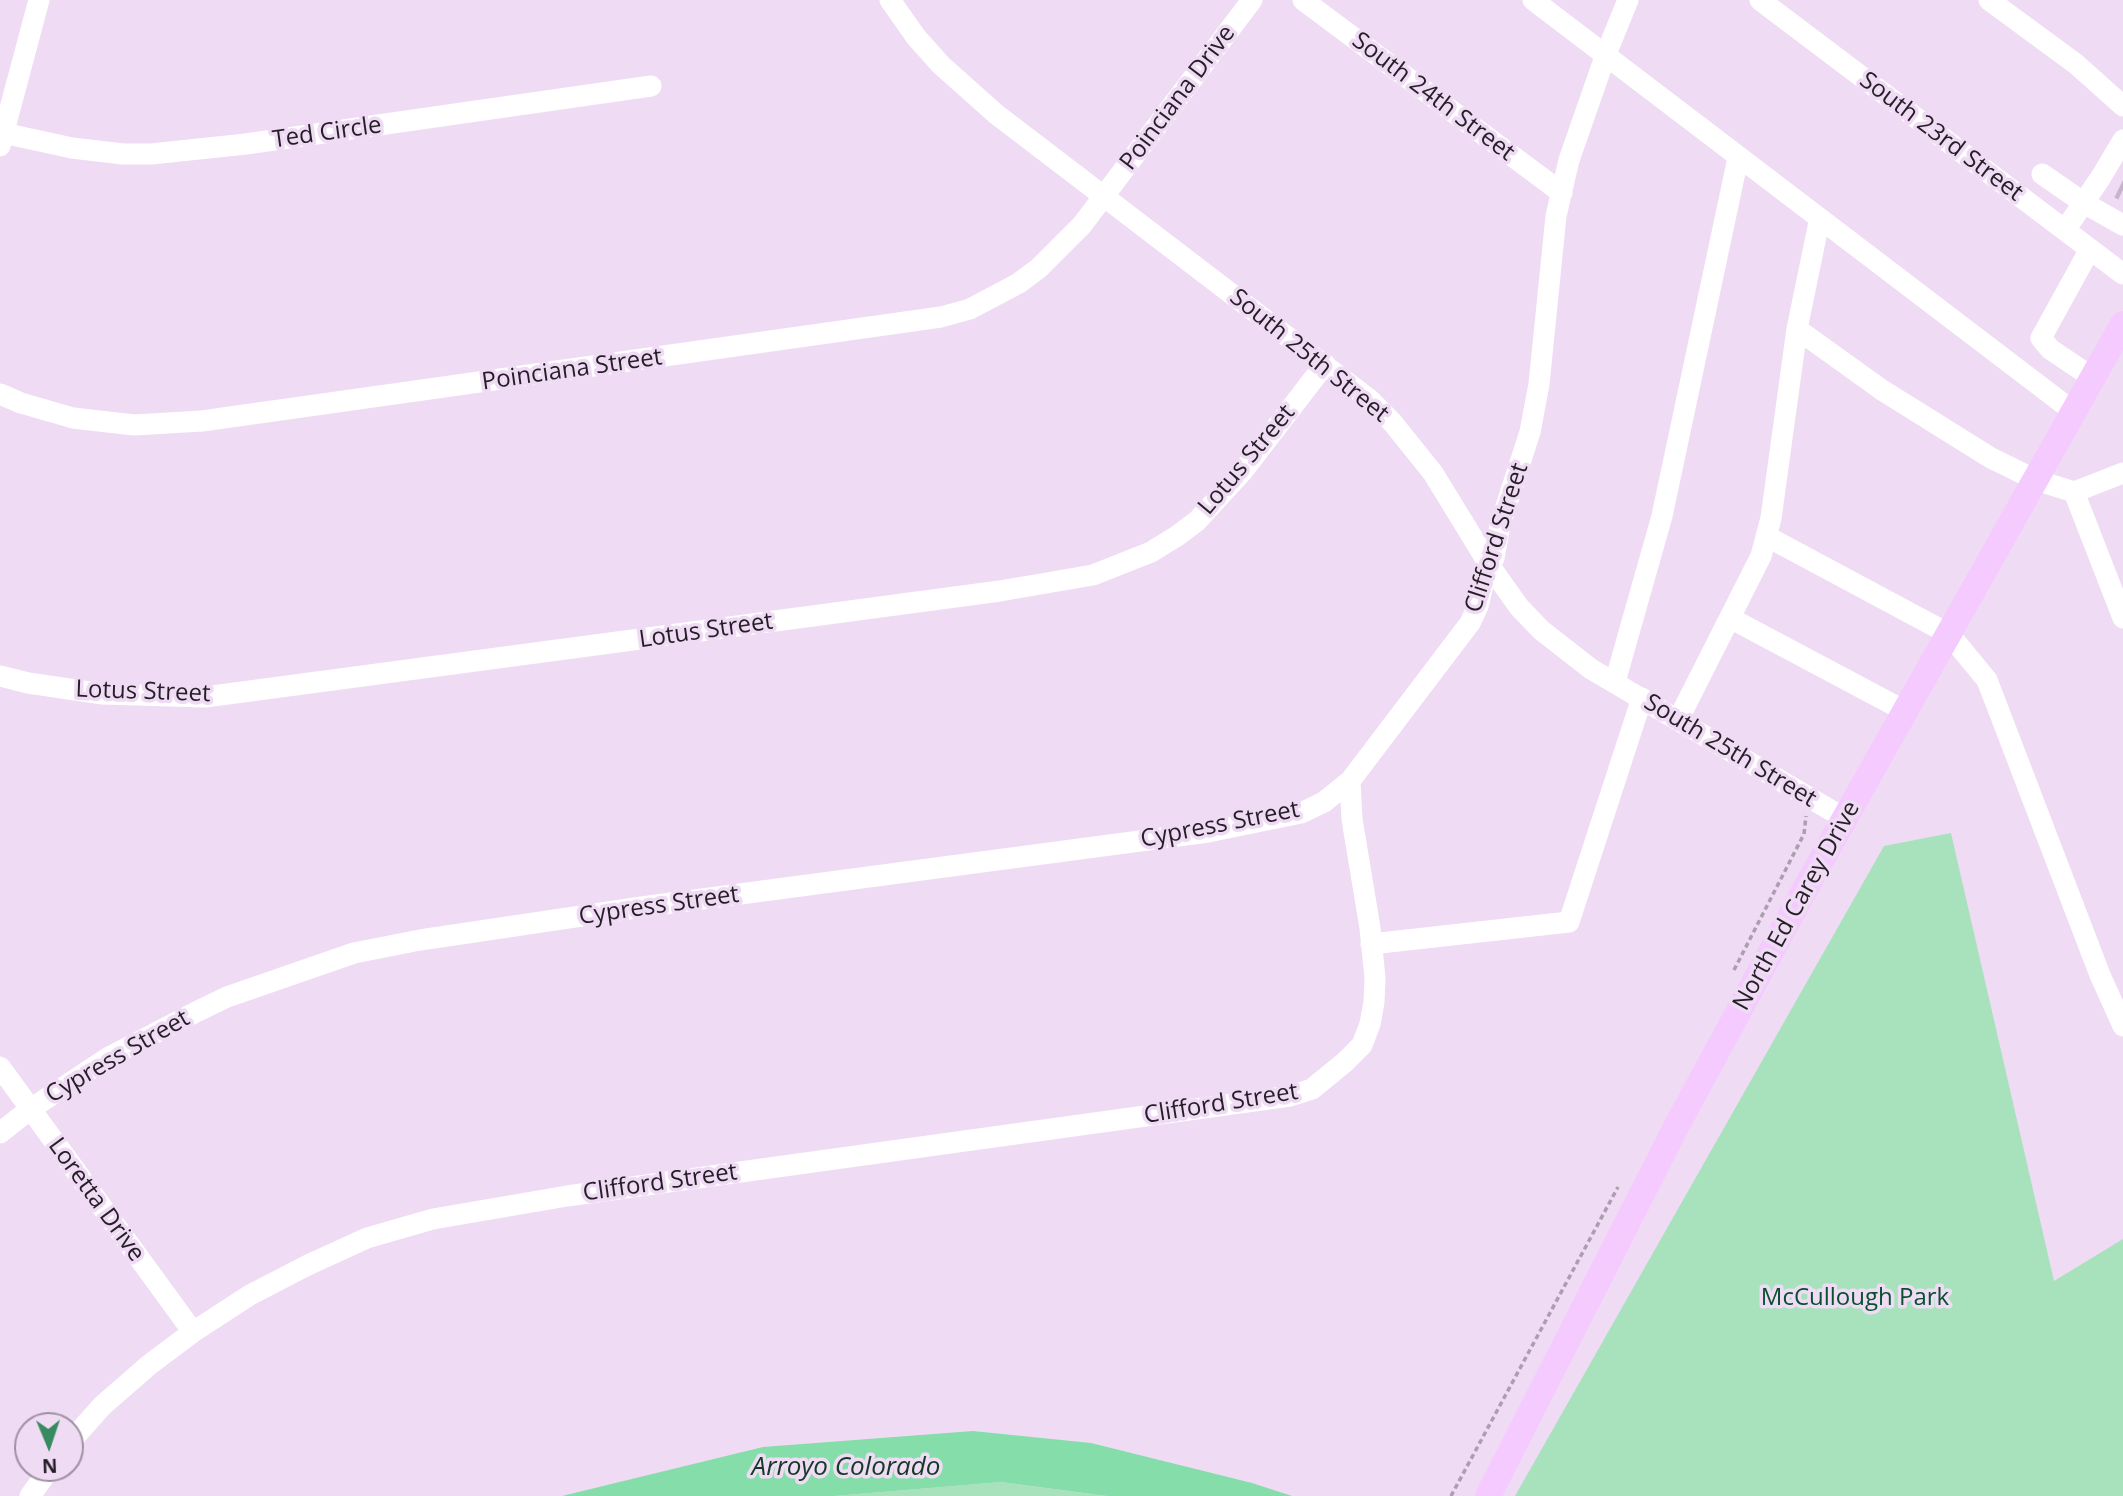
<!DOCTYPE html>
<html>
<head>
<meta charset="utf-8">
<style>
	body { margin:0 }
	#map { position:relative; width:2123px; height:1496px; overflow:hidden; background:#efdcf4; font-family:"Open Sans",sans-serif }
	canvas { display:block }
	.north { position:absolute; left:14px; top:1412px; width:70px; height:70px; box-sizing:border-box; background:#efdcf4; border:2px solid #9f90a2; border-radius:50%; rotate:178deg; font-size:19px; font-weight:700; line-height:28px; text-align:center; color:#261e27 }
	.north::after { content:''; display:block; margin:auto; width:24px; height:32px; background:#378b5e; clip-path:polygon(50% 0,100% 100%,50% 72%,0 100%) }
</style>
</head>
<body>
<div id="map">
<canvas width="2123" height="1496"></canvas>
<div class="north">N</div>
</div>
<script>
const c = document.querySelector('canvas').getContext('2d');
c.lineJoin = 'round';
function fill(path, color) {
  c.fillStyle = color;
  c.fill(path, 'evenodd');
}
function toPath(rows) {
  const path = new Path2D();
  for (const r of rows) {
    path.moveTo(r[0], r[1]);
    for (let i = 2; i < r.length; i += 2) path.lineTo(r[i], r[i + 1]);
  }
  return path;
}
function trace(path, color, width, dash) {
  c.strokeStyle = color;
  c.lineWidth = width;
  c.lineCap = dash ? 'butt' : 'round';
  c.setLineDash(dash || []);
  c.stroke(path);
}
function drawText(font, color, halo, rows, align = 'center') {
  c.font = font + ' "Open Sans",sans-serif';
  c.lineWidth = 7;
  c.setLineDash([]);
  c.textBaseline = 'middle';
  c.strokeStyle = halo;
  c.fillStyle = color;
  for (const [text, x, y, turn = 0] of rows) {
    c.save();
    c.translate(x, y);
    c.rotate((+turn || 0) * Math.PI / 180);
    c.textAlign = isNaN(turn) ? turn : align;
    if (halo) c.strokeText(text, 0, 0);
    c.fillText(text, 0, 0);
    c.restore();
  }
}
const green = toPath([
	[1951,833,2054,1281,2123,1239,2123,1496,1515,1496,1884,846],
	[1001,1482,1107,1496,834,1496]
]);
const water = toPath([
	[973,1431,1091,1443,1252,1483,1292,1496,1107,1496,1001,1482,834,1496,562,1496,763,1447]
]);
const minorTunnel = toPath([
	[2119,188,2123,190]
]);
const path = toPath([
	[1734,970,1804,834,1806,816],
	[1451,1496,1618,1187]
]);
const minor = toPath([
	[890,0,916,37,941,65,996,114,1369,399,1392,422,1433,473,1490,566,1519,607,1541,630,1591,669,1844,818],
	[1303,0,1562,193],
	[1533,0,2074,412],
	[1760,0,2123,274],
	[1989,0,2076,64,2123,106],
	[3,133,72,148,123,154,151,154,246,144,651,86],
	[0,146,39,0],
	[2042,174,2084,203,2123,225],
	[2065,230,2101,177,2123,140],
	[2090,249,2041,338,2050,349,2093,378],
	[1797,329,1882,390,1991,458,2036,480,2074,492],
	[0,394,21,403,73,418,134,425,202,421,941,317,970,309,1019,283,1039,268,1082,225,1252,0],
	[2074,492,2123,618],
	[2074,492,2123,473],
	[1766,536,1949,634,1987,680,2100,975,2123,1026],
	[1730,618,1905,711],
	[0,676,28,683,103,694,205,697,1000,591,1093,575,1151,552,1177,536,1197,521,1242,472,1325,364],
	[1615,682,1662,516,1738,158],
	[1678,720,1761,556,1771,518,1797,329,1818,227,1821,220],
	[1371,944,1569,922,1642,698],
	[0,1067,193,1332],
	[0,1133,29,1110,109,1057,196,1012,227,997,354,953,420,940,642,907,1208,832,1301,813,1324,802,1350,781],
	[70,1442,102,1406,149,1365,193,1332,250,1295,308,1265,367,1238,433,1219,567,1196,1290,1096,1312,1089,1345,1062,1362,1045,1370,1024,1374,1002,1375,978,1370,928,1352,819,1350,781,1470,623,1478,606,1485,577,1494,558,1500,525,1530,432,1539,384,1556,216,1569,160,1606,54,1628,0],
	[30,1496,50,1468]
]);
const major = toPath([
	[1488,1496,1677,1125,1805,889,2123,324]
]);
const streetNames = [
	["South 24th Street",1433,97,37],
	["Poinciana Drive",1178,98,-53],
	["Ted Circle",327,133,-8],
	["South 23rd Street",1941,137,37],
	["South 25th Street",1309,356,39],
	["Poinciana Street",572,370,-8],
	["Lotus Street",1247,460,-50],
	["Clifford Street",1497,538,-72],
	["Lotus Street",706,631,-8],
	["Lotus Street",143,692,2],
	["South 25th Street",1730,751,31],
	["Cypress Street",1220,825,-11],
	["Cypress Street",659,906,-8],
	["North Ed Carey Drive",1797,906,-61],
	["Cypress Street",118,1057,-30],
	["Clifford Street",1221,1104,-9],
	["Clifford Street",660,1183,-8],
	["Loretta Drive",96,1200,54]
];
const parkNames = [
	["McCullough Park",1855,1298]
];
const waterNames = [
	["Arroyo Colorado",846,1468]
];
fill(green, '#a7e2bd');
fill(water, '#85dda9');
trace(minorTunnel, '#c7b6cb', 21, [21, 10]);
trace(path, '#ac9db0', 3.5, [5, 3.5]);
trace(minor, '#fff', 21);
trace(major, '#f5cafe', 26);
drawText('24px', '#261e27', '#efdcf4', streetNames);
drawText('24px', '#09502f', '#efdcf4', parkNames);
drawText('italic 26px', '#143a25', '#efdcf4', waterNames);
</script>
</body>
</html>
